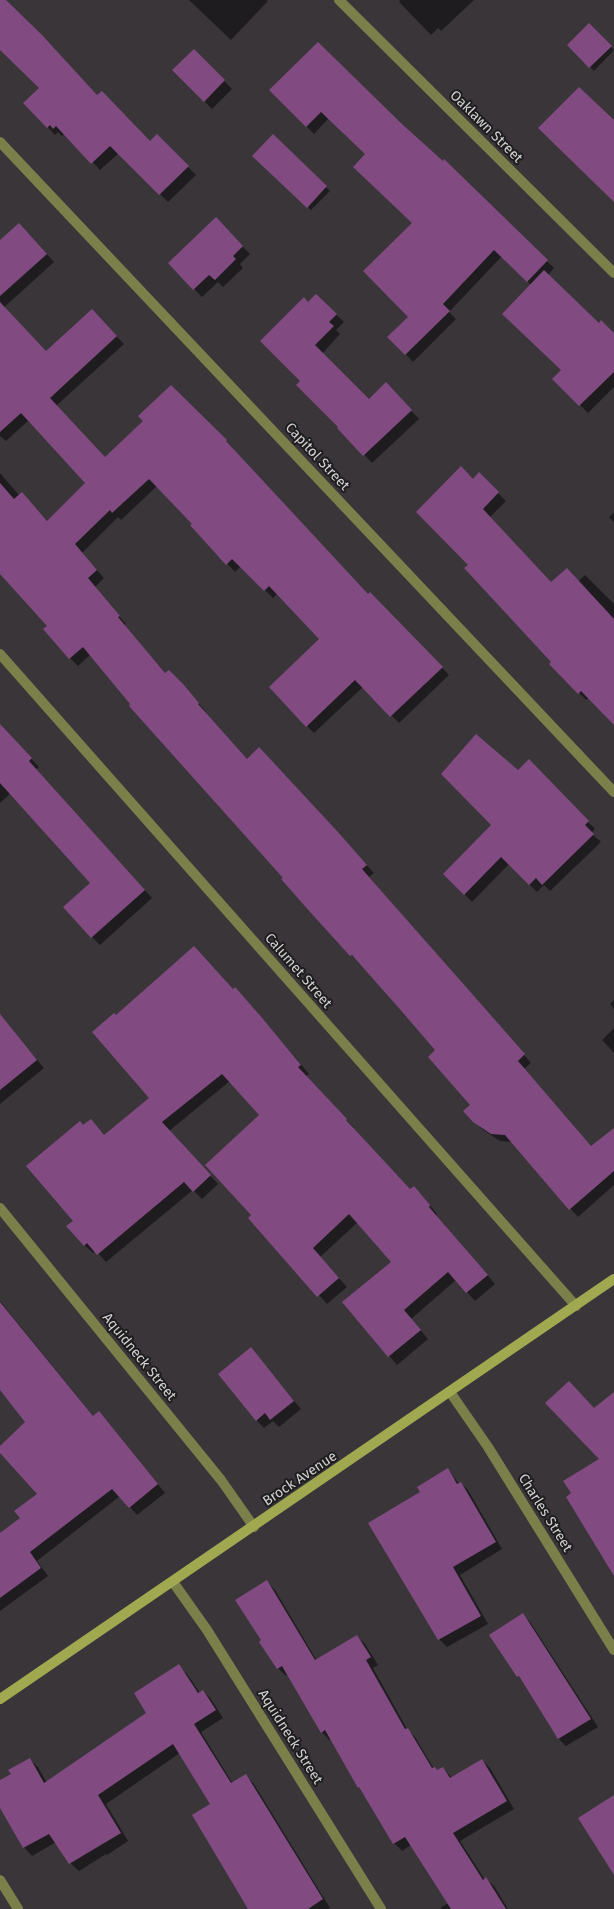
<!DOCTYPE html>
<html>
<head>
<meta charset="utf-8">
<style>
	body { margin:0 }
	canvas { display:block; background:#393539 }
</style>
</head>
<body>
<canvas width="614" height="1909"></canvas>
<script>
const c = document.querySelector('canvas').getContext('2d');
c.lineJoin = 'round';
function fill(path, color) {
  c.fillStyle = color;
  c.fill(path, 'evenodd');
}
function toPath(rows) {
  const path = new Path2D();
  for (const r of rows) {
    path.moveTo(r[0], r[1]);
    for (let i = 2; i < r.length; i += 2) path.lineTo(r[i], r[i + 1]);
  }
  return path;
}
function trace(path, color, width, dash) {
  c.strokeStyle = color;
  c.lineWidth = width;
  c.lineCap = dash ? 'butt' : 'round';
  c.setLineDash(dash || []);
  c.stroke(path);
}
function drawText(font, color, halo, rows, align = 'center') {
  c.font = font + ' "Fira Sans",sans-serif';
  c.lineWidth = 4;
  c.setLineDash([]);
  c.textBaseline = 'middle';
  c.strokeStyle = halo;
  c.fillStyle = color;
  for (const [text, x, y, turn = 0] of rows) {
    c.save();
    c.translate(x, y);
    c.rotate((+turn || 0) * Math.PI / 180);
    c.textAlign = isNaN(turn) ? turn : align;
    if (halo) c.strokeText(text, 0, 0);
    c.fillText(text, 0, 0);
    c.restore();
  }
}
const shadow = toPath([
	[0,0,5,0,97,97,150,142,157,136,196,175,168,202,119,153,100,170,65,133,62,136,58,132,55,135,25,103,40,88,0,48],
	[189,0,266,0,268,1,231,40],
	[400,0,474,0,441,31,438,28,431,35,399,2],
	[589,25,614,50,594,71,569,45],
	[194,50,232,89,212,109,174,70],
	[271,90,402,125,443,163,444,161,554,268,548,275,599,324,614,334,614,387,588,413,554,379,562,371,531,285,502,256,449,312,456,319,413,362,389,337,410,317,413,223,367,154,329,118,314,134],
	[273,135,330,191,311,210,254,156],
	[216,219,250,254,240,264,243,268,223,287,218,282,202,297,169,263],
	[27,232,54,262,0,311,0,242],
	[316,296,344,322,336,330,340,334,322,354,369,400,393,392,419,419,372,463,339,428,340,427,302,381,309,303],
	[99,318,124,344,56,406,105,459,145,421,171,386,234,449,233,450,369,596,370,594,449,675,399,723,363,687,314,733,307,726,321,639,278,593,273,598,241,566,235,572,192,526,194,524,157,486,121,520,118,517,82,553,104,578,95,587,126,624,124,626,166,674,190,693,206,712,205,713,247,761,344,840,374,873,369,877,531,1063,524,1069,591,1147,614,1129,614,1185,578,1217,512,1142,500,1141,482,1129,474,1121,472,1105,437,1051,360,962,351,955,132,704,91,654,78,666,70,658,45,629,49,626,0,567,0,473,19,495,29,501,48,522,87,483,29,420,6,441,0,436,0,329,46,352],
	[479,474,506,501,490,517,552,584,578,582,585,575,614,604,614,723,589,698,586,700,551,664,553,662,470,565,473,480],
	[614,513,614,522,609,517],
	[0,733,11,737,39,767,36,770,152,898,100,945,92,937,92,883,11,793,0,803],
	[529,761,595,829,591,833,601,842,550,891,544,885,537,892,509,864,472,902,445,874,493,825,518,772],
	[233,991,243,997,271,1029,309,1074,306,1076,354,1128,353,1129,410,1191,422,1196,437,1214,436,1215,495,1284,475,1301,456,1280,411,1319,428,1339,397,1365,344,1303,392,1262,358,1222,320,1257,347,1287,327,1304,250,1218,252,1215,260,1115,230,1081,169,1131,218,1184,202,1199,193,1190,106,1262,96,1251,93,1253,84,1245,75,1221,84,1126,104,1136,151,1098,116,1017],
	[614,1000,614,1009,610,1004],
	[614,1028,614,1053,602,1040],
	[12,1031,44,1068,0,1104,0,1040],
	[0,1301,94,1417,107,1421,165,1493,137,1515,120,1496,37,1561,48,1576,0,1611,0,1535,22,1518,38,1494,0,1451,0,1447,27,1423,0,1388],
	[251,1349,301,1409,279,1427,273,1421,264,1428,256,1420],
	[448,1469,459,1484,461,1483,468,1490,502,1549,460,1575,488,1624,447,1647,439,1639],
	[267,1582,275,1590,317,1661,357,1636,365,1644,378,1665,373,1668,407,1729,415,1737,434,1769,438,1772,443,1768,452,1778,482,1760,490,1768,514,1809,460,1841,485,1880,486,1879,494,1886,508,1909,442,1909,441,1907,449,1903,411,1845,402,1851,394,1843,359,1787,331,1739,329,1740,322,1732,288,1674,286,1676,278,1668,263,1641],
	[522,1614,530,1622,598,1727,566,1746,559,1739,525,1683,518,1676],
	[179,1666,187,1674,200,1693,203,1691,211,1699,223,1718,201,1732,233,1784,246,1776,254,1784,330,1908,328,1909,250,1909,212,1804,180,1753,106,1804,128,1841,107,1855,106,1854,79,1871,70,1863,56,1842,32,1856,24,1847,0,1792,0,1782,13,1774,29,1759,38,1767,47,1783,148,1713]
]);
const building = toPath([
	[0,0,6,0,42,35,97,95,102,91,150,141,157,134,189,166,159,195,110,146,91,164,56,126,53,129,50,125,47,128,23,103,39,88,0,50],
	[589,23,612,46,589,68,567,45],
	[318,42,403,125,443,161,444,159,548,260,527,282,494,250,443,304,450,311,405,355,387,337,408,317,363,271,412,223,353,167,365,154,321,112,306,127,269,90],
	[194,49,225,80,204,102,172,70],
	[579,87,614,120,614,202,538,128],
	[273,134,327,186,307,208,252,156],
	[216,217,243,246,233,256,236,259,215,280,209,275,193,290,168,263],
	[19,223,47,254,0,296,0,240],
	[544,270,599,323,601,320,614,333,614,372,579,406,552,379,561,370,502,314],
	[316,294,337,314,329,322,334,326,315,345,369,399,386,382,412,410,363,456,337,428,338,427,296,385,300,381,260,341,304,297,308,302],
	[0,302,46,351,92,309,117,336,50,398,105,457,143,421,138,416,171,385,227,440,226,441,368,594,370,592,443,667,390,717,355,680,306,727,269,687,319,639,269,586,264,591,232,559,226,565,190,525,192,524,149,479,112,513,110,510,75,544,97,570,88,578,120,616,118,617,165,673,169,670,183,684,199,703,198,704,247,759,259,747,337,831,367,865,362,869,525,1054,518,1061,591,1146,614,1128,614,1171,569,1210,505,1135,491,1134,473,1122,463,1111,470,1105,428,1057,435,1050,398,1007,352,955,350,956,311,913,281,879,283,878,129,706,130,704,83,647,69,659,43,629,47,626,0,574,0,483,14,499,22,492,47,521,85,483,21,413,0,432],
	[461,466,473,479,479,472,499,492,483,509,551,582,567,568,614,619,614,725,581,691,578,694,549,664,551,662,464,568,468,565,416,512],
	[0,724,32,758,29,761,145,890,91,938,63,907,90,883,0,783],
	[476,734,518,770,529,759,589,821,585,825,594,834,542,885,536,878,529,885,501,857,464,895,443,874,491,825,441,774],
	[194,946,233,989,235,987,263,1019,301,1065,298,1067,347,1119,346,1120,410,1189,414,1186,430,1205,429,1207,488,1275,466,1293,448,1272,404,1310,421,1330,388,1357,342,1302,391,1262,349,1214,313,1248,339,1278,317,1297,248,1218,251,1215,205,1165,259,1115,222,1074,162,1122,211,1175,193,1192,184,1182,97,1255,87,1243,84,1246,66,1226,73,1221,26,1166,80,1121,83,1125,91,1119,104,1135,149,1098,92,1032,114,1013,116,1015],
	[0,1014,37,1060,0,1090],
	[0,1302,93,1416,99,1411,158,1484,129,1508,112,1489,30,1552,41,1568,0,1598,0,1533,20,1518,14,1511,37,1494,0,1453,0,1446,25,1422,0,1390],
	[251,1347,294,1401,270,1420,265,1413,256,1421,218,1374],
	[569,1381,594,1408,614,1392,614,1576,566,1497,571,1493,563,1481,599,1459,545,1403],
	[448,1468,457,1484,461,1482,496,1542,453,1567,481,1616,438,1640,368,1523,420,1492,417,1487],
	[267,1580,315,1660,357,1635,371,1657,366,1660,405,1729,408,1728,432,1768,435,1767,437,1770,443,1767,450,1778,482,1759,507,1801,453,1833,483,1880,486,1877,506,1909,451,1909,405,1837,393,1844,359,1787,358,1788,325,1730,321,1733,282,1666,277,1669,259,1642,261,1640,235,1600],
	[523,1613,591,1719,558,1739,519,1676,517,1677,489,1635],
	[179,1664,198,1693,203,1690,216,1710,194,1724,231,1783,246,1774,323,1899,308,1909,248,1909,192,1815,210,1804,173,1744,98,1795,121,1833,69,1864,49,1834,23,1848,0,1808,0,1780,11,1774,8,1770,30,1758,44,1783,146,1713,134,1693],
	[614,1795,614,1875,578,1818]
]);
const minor = toPath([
	[339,0,614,273],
	[0,142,614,792],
	[0,654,576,1306],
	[0,1208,221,1480,254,1527],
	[450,1392,488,1447,614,1650],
	[173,1582,207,1630,381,1909],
	[0,1880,18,1909]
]);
const secondary = toPath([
	[0,1699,614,1279]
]);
const streetNames = [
	["Oaklawn Street",486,127,45],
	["Capitol Street",317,457,47],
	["Calumet Street",298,971,49],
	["Aquidneck Street",139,1357,51],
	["Brock Avenue",300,1479,-34],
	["Charles Street",545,1513,58],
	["Aquidneck Street",290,1737,58]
];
fill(shadow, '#0007');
fill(building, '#814b82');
trace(minor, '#7b804b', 10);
trace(secondary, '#a1a950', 10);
drawText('14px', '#d3d1d3', '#1f1e1f', streetNames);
</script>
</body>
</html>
